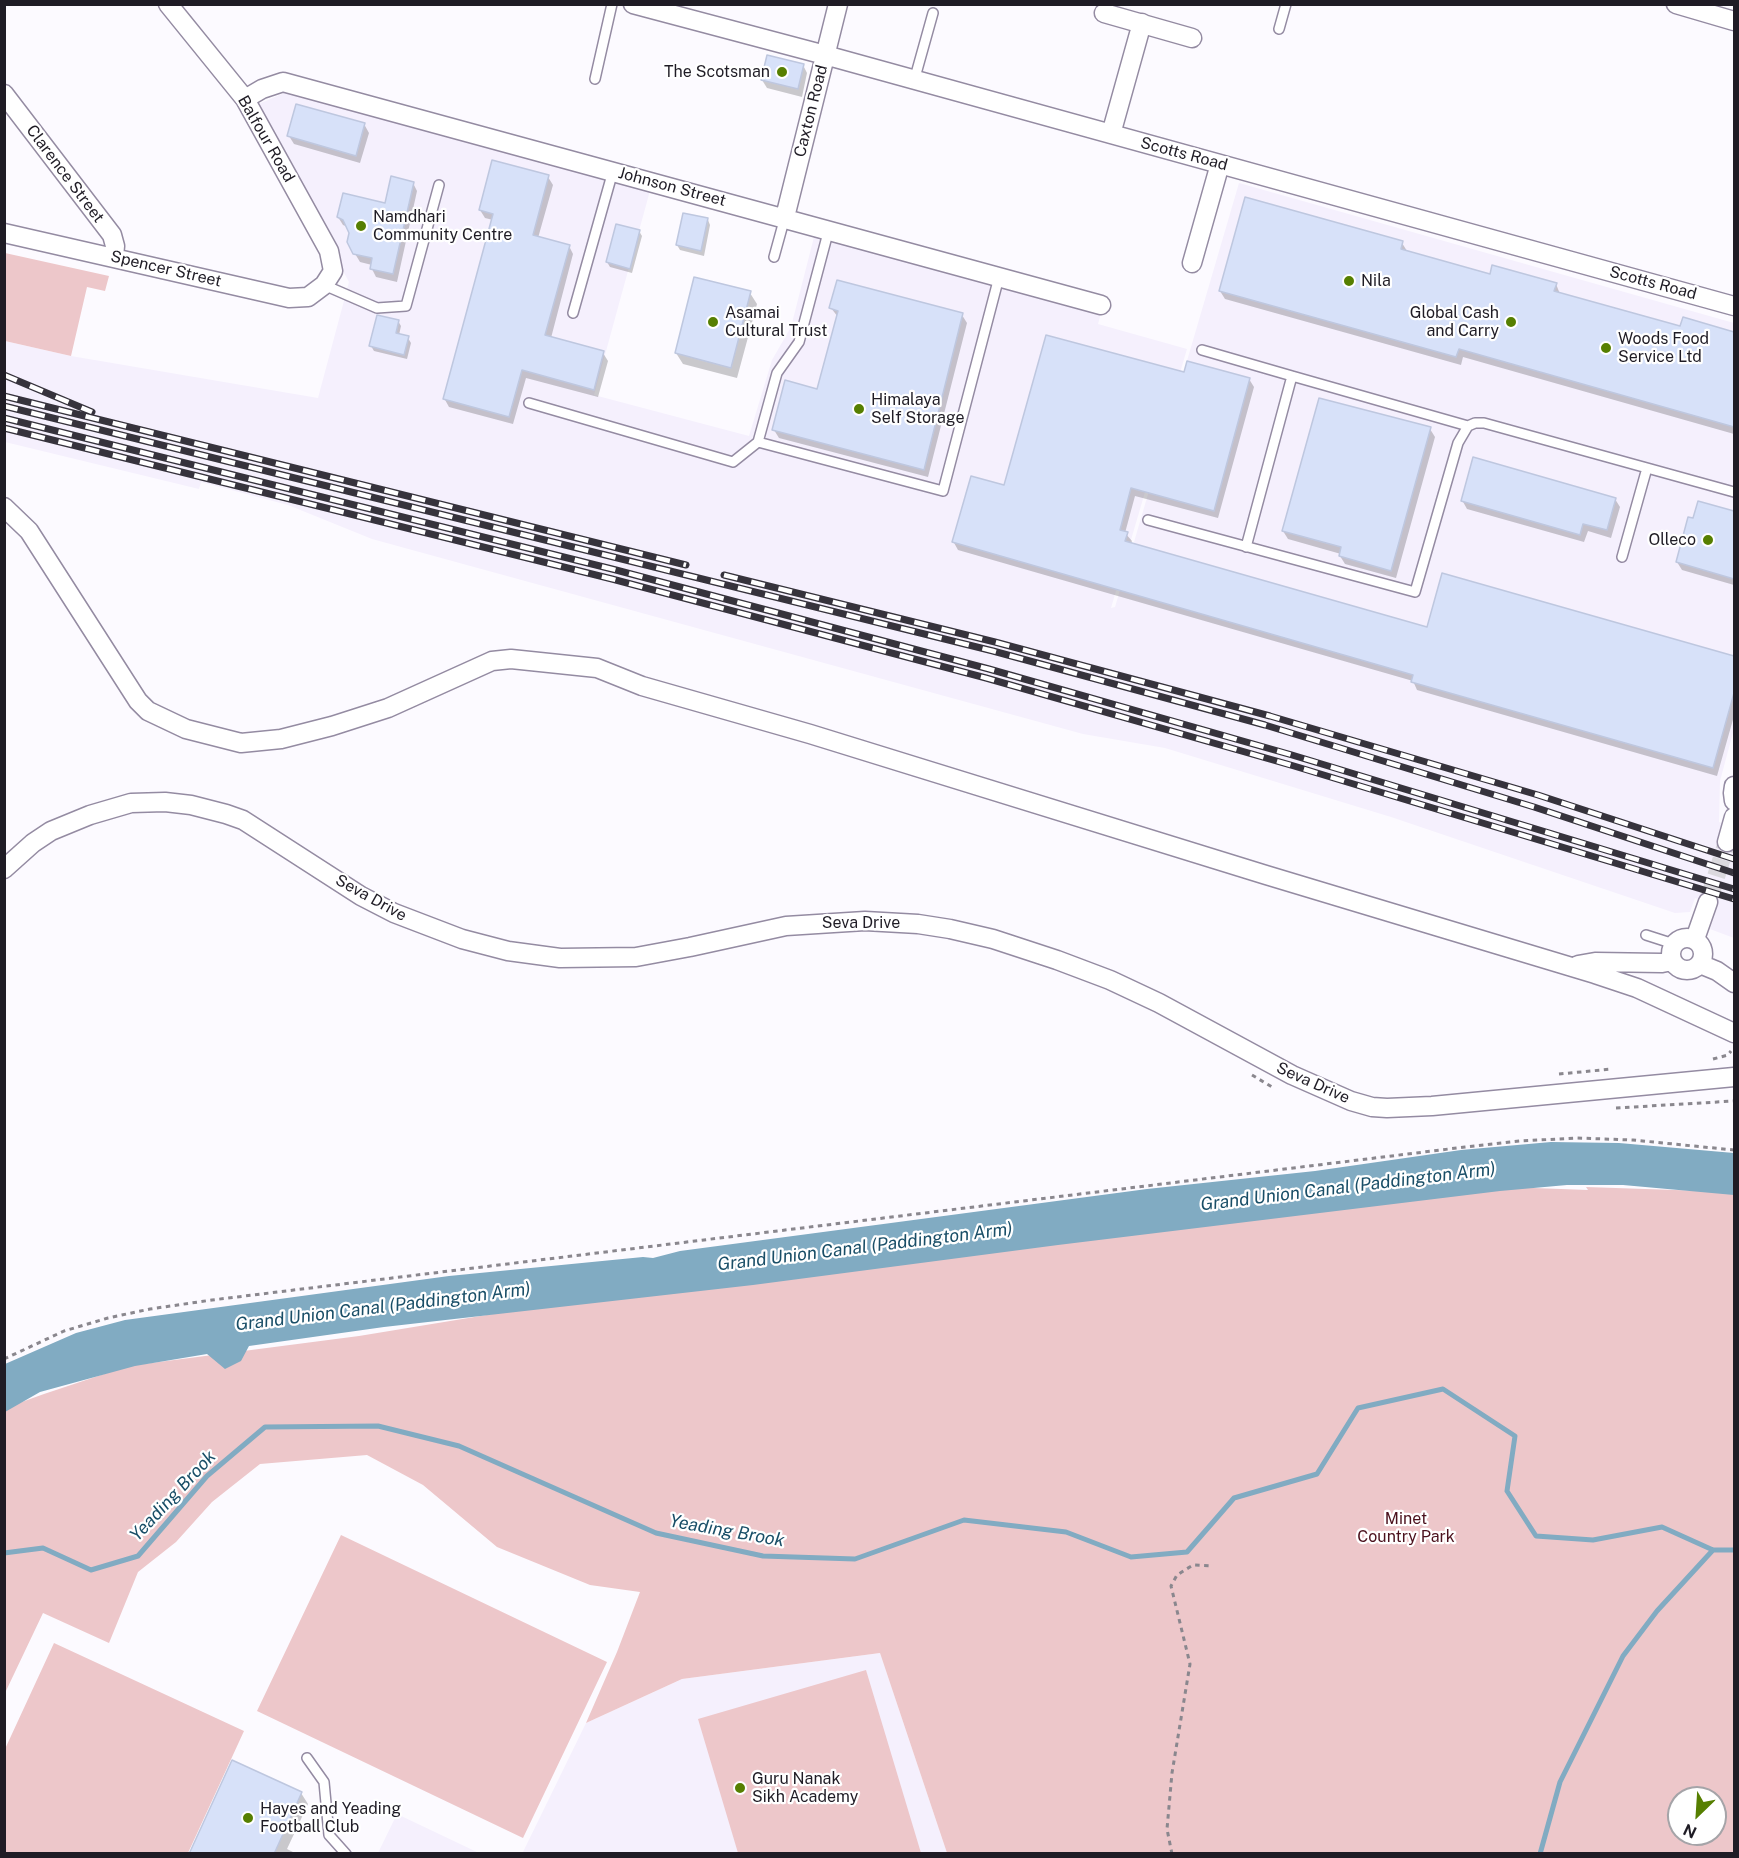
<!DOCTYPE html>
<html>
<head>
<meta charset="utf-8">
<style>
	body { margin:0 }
	#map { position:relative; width:1739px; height:1858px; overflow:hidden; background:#fcfaff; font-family:"Public Sans",sans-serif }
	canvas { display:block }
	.frame { position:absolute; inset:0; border:6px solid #1f1c25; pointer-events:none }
	.north { position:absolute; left:1667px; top:1786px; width:60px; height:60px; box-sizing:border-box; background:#fff; border:2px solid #a5a4a8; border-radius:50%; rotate:205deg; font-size:16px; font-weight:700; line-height:24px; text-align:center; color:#1f1c25 }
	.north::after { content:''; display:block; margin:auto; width:21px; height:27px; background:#567f01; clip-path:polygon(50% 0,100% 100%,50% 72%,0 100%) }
</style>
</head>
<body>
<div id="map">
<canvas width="1739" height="1858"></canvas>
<div class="frame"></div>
<div class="north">N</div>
</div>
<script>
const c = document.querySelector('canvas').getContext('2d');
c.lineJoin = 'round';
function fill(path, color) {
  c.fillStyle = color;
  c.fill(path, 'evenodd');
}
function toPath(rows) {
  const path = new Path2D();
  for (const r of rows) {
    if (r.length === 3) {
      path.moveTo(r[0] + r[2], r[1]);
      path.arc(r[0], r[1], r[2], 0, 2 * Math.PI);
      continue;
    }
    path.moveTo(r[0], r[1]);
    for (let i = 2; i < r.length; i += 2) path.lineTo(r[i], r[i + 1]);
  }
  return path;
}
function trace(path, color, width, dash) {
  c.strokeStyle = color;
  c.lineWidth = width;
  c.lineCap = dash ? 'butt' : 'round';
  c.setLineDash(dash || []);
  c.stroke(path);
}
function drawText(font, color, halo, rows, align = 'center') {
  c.font = font + ' "Public Sans",sans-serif';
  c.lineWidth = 4.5;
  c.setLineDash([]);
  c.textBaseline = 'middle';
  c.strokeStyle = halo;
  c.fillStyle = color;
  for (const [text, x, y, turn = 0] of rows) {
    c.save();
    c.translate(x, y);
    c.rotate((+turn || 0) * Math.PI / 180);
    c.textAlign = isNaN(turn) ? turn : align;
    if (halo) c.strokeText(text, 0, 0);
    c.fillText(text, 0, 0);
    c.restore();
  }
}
const built = toPath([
	[289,91,651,187,594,395,749,436,772,360,791,327,815,233,1102,309,1098,324,1187,349,1111,608,1115,607,1239,183,1734,323,1734,729,1720,781,1719,822,1734,828,1734,938,1710,929,1718,905,1695,898,1690,912,1675,913,1391,817,1165,748,1083,734,372,539,288,505,201,482,199,489,5,442,5,341,71,356,318,398,349,282,254,106],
	[880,1653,947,1853,522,1854,586,1723,682,1679],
	[397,1814,479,1853,378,1853]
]);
const green = toPath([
	[5,253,109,276,105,291,87,287,71,356,5,341],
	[1506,1187,1588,1190,1586,1187,1734,1192,1734,1853,947,1853,880,1653,682,1679,586,1723,617,1652,640,1592,590,1585,497,1547,423,1485,367,1455,260,1464,212,1502,176,1542,138,1572,109,1643,43,1613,5,1693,5,1408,44,1394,128,1366,359,1336,602,1296],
	[1679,1798,1715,1798,1715,1834,1679,1834],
	[341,1535,607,1662,523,1838,257,1711],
	[54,1643,244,1731,188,1853,5,1853,5,1749],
	[866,1670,921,1853,738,1853,698,1719]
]);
const water = toPath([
	[1551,1142,1619,1143,1734,1153,1734,1195,1623,1185,1567,1185,1500,1191,1058,1245,753,1285,384,1327,249,1346,241,1361,225,1369,207,1354,135,1366,40,1392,5,1412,5,1364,76,1333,125,1320,449,1276,643,1257,653,1258,680,1251,1147,1189,1315,1171,1461,1150]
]);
const shadow = toPath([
	[803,65,807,73,802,97,767,88,762,80],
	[364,124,369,133,360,163,294,144,289,136],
	[548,177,553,185,538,238,569,246,573,254,551,338,603,353,608,361,598,397,526,378,513,424,449,407,444,398,493,220,485,218,480,210],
	[413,183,417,191,397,282,376,277,372,269,372,265,360,262,348,242,351,233,348,227,343,225,338,217,386,205],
	[708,220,710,225,704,256,680,250,677,245],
	[639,231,642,236,632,273,610,267,607,262],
	[1402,243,1407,251,1491,276,1556,284,1560,294,1681,328,1684,319,1734,334,1734,434,1463,357,1461,365,1225,299,1220,291],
	[750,293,757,304,737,378,683,364,676,353],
	[831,308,962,315,967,323,928,477,779,438,774,430,818,391,838,317],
	[398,321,401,326,399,335,408,338,411,343,407,359,374,351,371,346],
	[1185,374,1249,379,1254,387,1218,518,1135,496,1125,533,1132,541,1131,544,1428,629,1443,575,1734,658,1734,716,1717,776,1417,690,1413,681,958,550,953,541,1005,487],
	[1430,429,1435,437,1396,578,1345,564,1340,556,1341,554,1288,539,1283,531],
	[1615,499,1620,507,1611,538,1588,531,1584,542,1467,509,1462,500],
	[1699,503,1734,513,1734,585,1682,570,1677,562],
	[301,1793,308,1804,287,1849,297,1854,191,1854]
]);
const stream = toPath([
	[4,1553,43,1548,91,1570,138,1556,207,1476,265,1427,378,1426,459,1446,656,1533,763,1556,855,1559,964,1520,1066,1532,1131,1557,1187,1552,1234,1498,1317,1474,1358,1408,1443,1389,1515,1436,1507,1491,1536,1536,1593,1540,1662,1527,1713,1550,1734,1550],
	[1540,1854,1560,1782,1623,1656,1657,1611,1713,1550]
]);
const building = toPath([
	[767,55,804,64,798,89,761,80,767,55],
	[296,104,365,123,356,156,287,136,296,104],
	[492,160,549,175,533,235,570,245,545,335,604,351,594,390,522,370,509,417,443,399,493,214,479,210,492,160],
	[391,176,414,182,393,274,370,269,372,258,353,254,347,242,349,233,343,220,337,217,343,193,385,203,391,176],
	[1245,197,1403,241,1401,249,1490,274,1492,265,1557,283,1554,291,1680,326,1683,317,1734,332,1734,427,1459,349,1456,357,1219,291,1245,197],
	[683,213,708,218,701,251,676,245,683,213],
	[616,224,640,230,630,269,606,262,616,224],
	[694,277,751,291,731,368,675,353,694,277],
	[837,280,963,313,924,470,772,430,785,380,817,389,838,311,829,308,837,280],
	[377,315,399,320,396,333,409,336,404,355,369,346,377,315],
	[1046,335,1184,372,1187,361,1250,378,1214,511,1131,488,1120,530,1128,532,1125,541,1427,627,1442,573,1734,656,1734,693,1713,768,1411,682,1413,675,952,542,971,476,1004,485,1046,335],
	[1319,398,1431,427,1391,571,1339,556,1341,547,1282,531,1319,398],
	[1473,457,1616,498,1607,530,1583,524,1580,535,1461,501,1473,457],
	[1698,501,1734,511,1734,579,1676,562,1688,517,1693,518,1698,501],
	[232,1760,302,1792,274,1854,189,1854,232,1760]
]);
const streetTunnel = toPath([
	[1708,902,1727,842]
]);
const path = toPath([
	[1713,1059,1728,1055,1731,1051],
	[1559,1074,1612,1069],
	[1252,1075,1272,1087],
	[1616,1108,1734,1101],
	[4,1359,64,1331,108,1318,150,1309,212,1300,1465,1147,1520,1141,1577,1138,1633,1140,1734,1150],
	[1172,1854,1167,1829,1172,1773,1190,1664,1171,1586,1177,1575,1193,1565,1213,1566]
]);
const lane = toPath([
	[1279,29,1286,4],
	[595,79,612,4],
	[914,81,933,13],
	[774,257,785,217],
	[324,285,377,308,406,306,439,185],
	[573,313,613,171],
	[1202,350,1292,376,1246,547],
	[1292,376,1468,426],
	[529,403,733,462,758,442,777,373,799,342,829,229],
	[758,442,943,491,999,277],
	[1148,520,1415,592,1458,443,1468,426,1475,423,1484,423,1734,492],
	[1622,557,1647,468],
	[1646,935,1674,944],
	[307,1758,324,1782,329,1835,346,1854]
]);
const street = toPath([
	[633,4,825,55,1734,306],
	[1676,4,1734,21],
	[1104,13,1192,38],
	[4,94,112,235,115,246,114,257],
	[245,99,262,89,283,82,1101,305],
	[1111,134,1142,23],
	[785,217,838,4],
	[4,233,289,298,308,297,324,285,333,271,329,251,245,99,168,4],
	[1192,263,1220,164],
	[4,507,29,531,138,701,148,711,186,729,241,743,281,739,332,726,388,708,492,661,511,659,597,668,642,686,810,734,1266,875,1595,974,1637,988,1734,1033],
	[1734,786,1733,793,1734,801],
	[1727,842,1734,817],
	[4,869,33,843,51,831,90,815,131,803,165,802,191,805,226,814,243,820,361,896,394,913,462,939,508,951,560,958,636,957,690,947,786,926,865,921,918,924,950,929,993,939,1057,960,1110,980,1159,1003,1292,1075,1351,1101,1372,1107,1387,1108,1432,1106,1734,1077],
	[1687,954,16],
	[1695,939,1708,902],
	[1700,964,1717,971,1734,983],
	[1578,965,1595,962,1662,963,1672,961]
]);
const rail = toPath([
	[4,375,92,412],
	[4,396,686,565],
	[4,406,993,651,1265,725,1534,807,1734,873],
	[4,418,616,570,989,669,1292,755,1734,889],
	[4,428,612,579,986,678,1294,766,1734,899],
	[724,575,995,642,1270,716,1538,795,1734,859]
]);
const markers = [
	[782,72,6,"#567f01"],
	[361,226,6,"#567f01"],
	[1349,281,6,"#567f01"],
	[713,322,6,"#567f01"],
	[1511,322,6,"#567f01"],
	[1606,348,6,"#567f01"],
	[859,409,6,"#567f01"],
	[1708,540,6,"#567f01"],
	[740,1788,6,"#567f01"],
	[248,1818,6,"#567f01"]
];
const poiNames = [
	["The Scotsman",770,72,"right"],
	["Namdhari",373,217],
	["Community Centre",373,235],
	["Nila",1361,281],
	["Asamai",725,313],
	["Cultural Trust",725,331],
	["Global Cash",1499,313,"right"],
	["and Carry",1499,331,"right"],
	["Woods Food",1618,339],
	["Service Ltd",1618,357],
	["Himalaya",871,400],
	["Self Storage",871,418],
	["Olleco",1696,540,"right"],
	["Guru Nanak",752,1779],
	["Sikh Academy",752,1797],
	["Hayes and Yeading",260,1809],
	["Football Club",260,1827]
];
const streetNames = [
	["Caxton Road",811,111,-76],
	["Balfour Road",266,139,60],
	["Scotts Road",1184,154,15],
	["Clarence Street",65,174,53],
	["Johnson Street",672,187,15],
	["Spencer Street",166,269,13],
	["Scotts Road",1653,283,15],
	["Seva Drive",371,898,29],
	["Seva Drive",861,923],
	["Seva Drive",1313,1083,24]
];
const parkNames = [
	["Minet",1406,1519],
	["Country Park",1406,1537]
];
const waterNames = [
	["Grand Union Canal (Paddington Arm)",1348,1187,-7],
	["Grand Union Canal (Paddington Arm)",865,1247,-7],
	["Grand Union Canal (Paddington Arm)",383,1307,-7],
	["Yeading Brook",173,1496,-47],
	["Yeading Brook",727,1531,10]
];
fill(built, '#f5f0fd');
fill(green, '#edc7ca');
fill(water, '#81abc2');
fill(shadow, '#0003');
trace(stream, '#81abc2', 5);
fill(building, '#d7e1f9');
trace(building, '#bec7df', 1.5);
trace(streetTunnel, '#dbd9de', 18, [18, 9]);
trace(lane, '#948ba2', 12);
trace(street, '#948ba2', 21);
trace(path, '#8a878e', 3, [4.5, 4.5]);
trace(lane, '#fff', 9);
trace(street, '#fff', 18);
trace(rail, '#36333c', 7);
trace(rail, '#fff', 4.5, [14]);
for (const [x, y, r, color] of markers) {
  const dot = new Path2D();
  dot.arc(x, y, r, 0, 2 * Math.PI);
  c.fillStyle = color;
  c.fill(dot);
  trace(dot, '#fff', 2);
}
drawText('16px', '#1f1c25', '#fff', poiNames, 'left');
drawText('16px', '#1f1c25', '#fff', streetNames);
drawText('16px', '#4b111d', '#fff', parkNames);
drawText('italic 18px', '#194e67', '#fff', waterNames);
</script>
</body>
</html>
